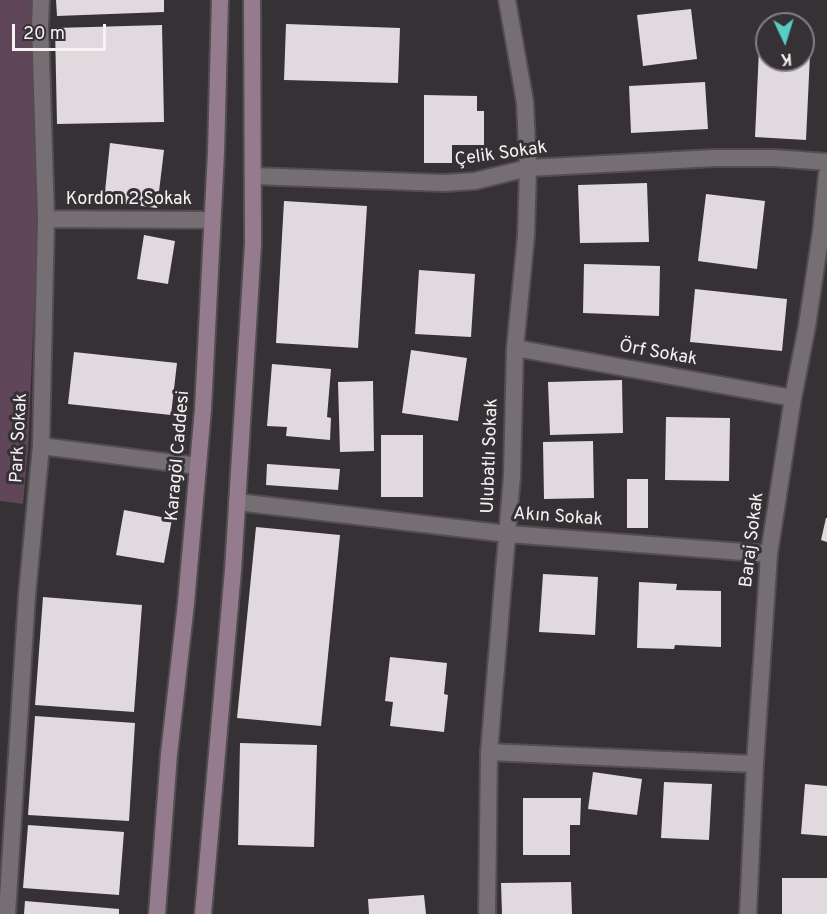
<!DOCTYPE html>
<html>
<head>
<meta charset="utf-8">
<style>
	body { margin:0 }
	#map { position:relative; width:827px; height:914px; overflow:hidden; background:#363135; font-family:Overpass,sans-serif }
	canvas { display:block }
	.north { position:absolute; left:755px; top:12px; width:60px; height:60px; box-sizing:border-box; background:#363135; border:2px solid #837e81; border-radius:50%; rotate:176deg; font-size:16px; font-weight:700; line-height:24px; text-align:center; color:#f6f2f4 }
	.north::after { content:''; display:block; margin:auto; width:21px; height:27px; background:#56cec3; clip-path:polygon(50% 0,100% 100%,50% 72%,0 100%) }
	.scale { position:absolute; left:12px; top:24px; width:94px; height:27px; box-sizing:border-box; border:3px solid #f6f2f4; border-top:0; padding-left:8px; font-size:18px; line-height:21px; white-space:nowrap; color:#f6f2f4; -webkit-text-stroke:4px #363135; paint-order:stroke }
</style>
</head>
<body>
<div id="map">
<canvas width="827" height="914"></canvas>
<div class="north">K</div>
<div class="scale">20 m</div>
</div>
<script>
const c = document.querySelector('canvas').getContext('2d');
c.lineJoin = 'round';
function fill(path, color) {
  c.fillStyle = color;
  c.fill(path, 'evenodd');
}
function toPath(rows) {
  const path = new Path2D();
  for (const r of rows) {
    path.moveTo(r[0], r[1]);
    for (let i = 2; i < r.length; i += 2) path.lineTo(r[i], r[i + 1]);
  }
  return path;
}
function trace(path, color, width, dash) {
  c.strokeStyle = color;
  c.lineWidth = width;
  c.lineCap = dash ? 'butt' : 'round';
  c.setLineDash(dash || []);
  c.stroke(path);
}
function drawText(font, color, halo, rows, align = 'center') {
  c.font = font + ' Overpass,sans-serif';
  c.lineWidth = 6;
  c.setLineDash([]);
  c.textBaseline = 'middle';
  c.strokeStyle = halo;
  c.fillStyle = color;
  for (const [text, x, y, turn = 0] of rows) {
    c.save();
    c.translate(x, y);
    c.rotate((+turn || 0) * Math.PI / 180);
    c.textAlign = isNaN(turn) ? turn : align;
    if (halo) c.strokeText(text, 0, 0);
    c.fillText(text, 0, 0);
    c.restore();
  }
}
const green = toPath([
	[0,0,35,0,38,218,28,448,23,504,0,501]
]);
const building = toPath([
	[56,0,164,0,164,12,57,16],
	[691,9,697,59,643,66,637,15],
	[286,24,400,28,398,83,284,80],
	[162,25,164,122,57,124,55,28],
	[803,32,811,33,806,140,755,137,759,49,767,49,767,60,803,60],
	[705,82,708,129,631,133,629,86],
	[424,95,477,96,477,111,484,111,484,145,452,145,452,163,424,163],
	[110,143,164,150,157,208,104,201],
	[647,183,649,242,580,243,578,185],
	[706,194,765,201,757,269,698,261],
	[284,201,367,206,358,348,276,343],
	[144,235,175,241,168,284,137,279],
	[584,264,660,266,659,316,583,313],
	[419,270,475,274,471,337,415,334],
	[695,289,787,299,782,351,690,342],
	[411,350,467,358,458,421,402,413],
	[74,352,177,363,171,415,68,404],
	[272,364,331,369,327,417,331,418,330,440,286,436,287,427,267,426],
	[622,380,623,433,550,435,548,382],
	[373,381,374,451,340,452,338,382],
	[666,417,730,418,729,481,665,480],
	[381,435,423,435,423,497,381,497],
	[593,441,594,498,544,499,543,442],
	[267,464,340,469,338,490,266,485],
	[627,479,648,479,648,528,627,528],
	[124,510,172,519,164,563,116,555],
	[826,518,827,518,827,542,821,540],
	[256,527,340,535,321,726,237,718],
	[543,574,598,577,595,635,539,632],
	[639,582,677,584,676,590,721,591,721,647,675,645,674,649,637,648],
	[43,597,142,605,134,712,35,705],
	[390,657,447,663,444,694,448,695,444,732,390,726,393,702,385,701],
	[35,716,135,723,129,821,28,815],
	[240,743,317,745,314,847,238,845],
	[593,772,642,779,637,815,588,809],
	[664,782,712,784,709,840,661,838],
	[805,784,827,786,827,836,801,834],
	[523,798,581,798,580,825,570,825,570,855,523,855],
	[28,825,124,832,119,895,23,888],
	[782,878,827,878,827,914,782,914],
	[571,882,572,914,502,914,501,883],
	[424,895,426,914,369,914,368,899],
	[25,901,119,909,119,914,24,914]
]);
const minor = toPath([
	[253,176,444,183,475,181,528,168,715,158,774,158,827,162],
	[46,219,212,220],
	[515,348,793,398],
	[41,446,198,466],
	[237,502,508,534,769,554],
	[489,752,755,764],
	[7,914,27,595,41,446,46,219,40,24,41,0],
	[487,914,489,752,512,476,515,348,526,236,528,168,525,102,507,0],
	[748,914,755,764,769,554,793,398,807,326,821,232,827,174]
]);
const secondary = toPath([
	[157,914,169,754,186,603,203,409,216,152,220,0],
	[203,914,233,570,253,244,252,0]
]);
const streetNames = [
	["Çelik Sokak",501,155,-8],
	["Kordon 2 Sokak",129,200],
	["Örf Sokak",658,354,10],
	["Park Sokak",20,438,-87],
	["Karagöl Caddesi",179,456,-85],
	["Ulubatlı Sokak",491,456,-88],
	["Akın Sokak",558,518,4],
	["Baraj Sokak",753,540,-83]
];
fill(green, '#5f4658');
fill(building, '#e0d9de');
trace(minor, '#524d50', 20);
trace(secondary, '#524d50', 20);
trace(minor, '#756e73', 16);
trace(secondary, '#957b8e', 16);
drawText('18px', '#f6f2f4', '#363135', streetNames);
</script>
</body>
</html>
